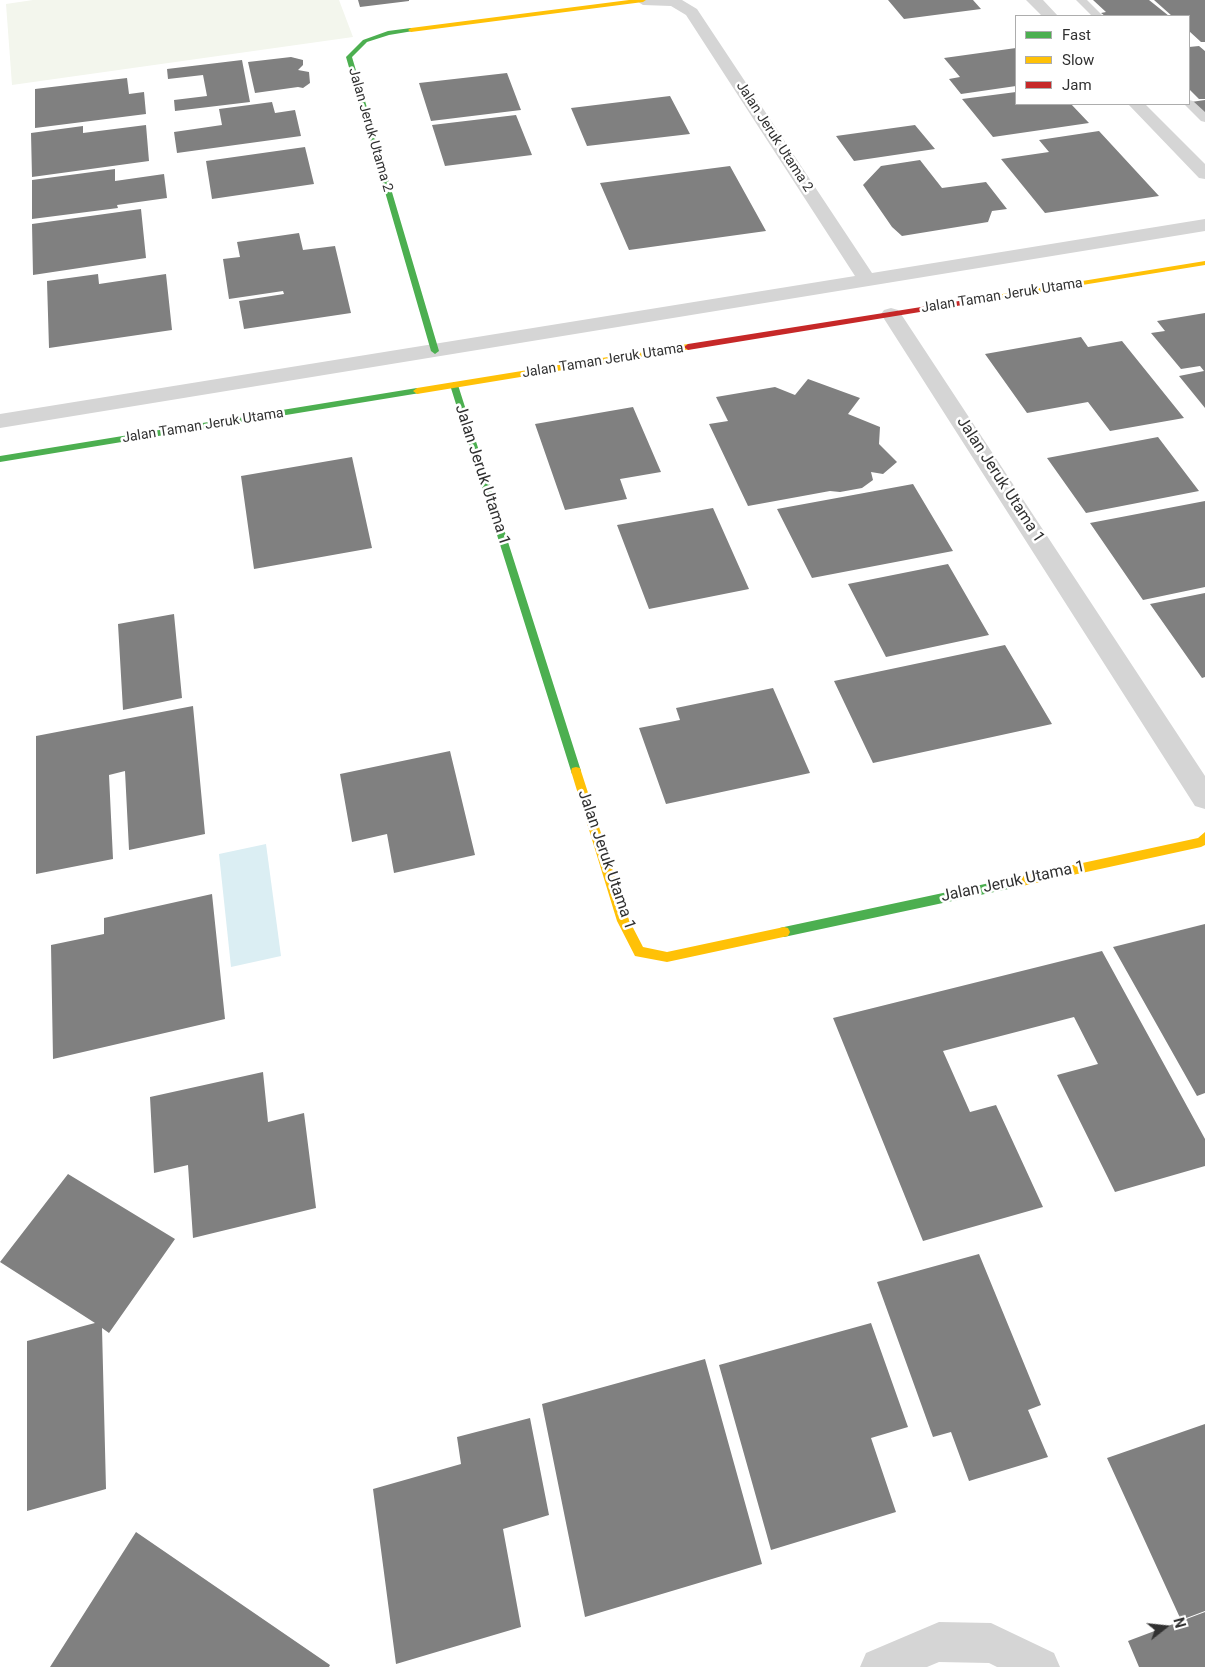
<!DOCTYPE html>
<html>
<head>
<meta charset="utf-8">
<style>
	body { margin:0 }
	#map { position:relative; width:1205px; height:1667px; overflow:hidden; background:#fff; font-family:Roboto,sans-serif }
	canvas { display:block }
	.legend { position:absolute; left:1015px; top:15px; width:175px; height:90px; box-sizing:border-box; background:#fff; border:1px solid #adadad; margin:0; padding:6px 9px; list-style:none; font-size:15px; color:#313131 }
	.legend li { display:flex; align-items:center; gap:10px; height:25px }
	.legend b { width:25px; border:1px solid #adadad }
	.north { position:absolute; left:1140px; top:1602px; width:50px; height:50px; -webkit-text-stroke:4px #fff; paint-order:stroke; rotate:74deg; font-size:14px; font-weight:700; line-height:20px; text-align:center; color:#313131 }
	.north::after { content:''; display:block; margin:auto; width:18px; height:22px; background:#313131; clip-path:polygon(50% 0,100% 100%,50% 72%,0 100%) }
</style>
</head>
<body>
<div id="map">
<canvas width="1205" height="1667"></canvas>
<ul class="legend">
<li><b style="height:6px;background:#4caf50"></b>Fast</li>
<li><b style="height:6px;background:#ffc107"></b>Slow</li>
<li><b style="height:6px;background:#c62828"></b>Jam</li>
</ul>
<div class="north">N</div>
</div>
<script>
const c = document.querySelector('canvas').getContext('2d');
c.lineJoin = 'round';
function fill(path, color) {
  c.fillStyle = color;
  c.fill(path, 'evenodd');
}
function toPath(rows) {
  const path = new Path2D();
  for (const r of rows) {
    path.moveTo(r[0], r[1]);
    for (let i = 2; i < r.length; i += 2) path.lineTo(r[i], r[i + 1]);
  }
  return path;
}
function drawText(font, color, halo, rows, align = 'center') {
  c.font = font + ' Roboto,sans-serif';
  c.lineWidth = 5;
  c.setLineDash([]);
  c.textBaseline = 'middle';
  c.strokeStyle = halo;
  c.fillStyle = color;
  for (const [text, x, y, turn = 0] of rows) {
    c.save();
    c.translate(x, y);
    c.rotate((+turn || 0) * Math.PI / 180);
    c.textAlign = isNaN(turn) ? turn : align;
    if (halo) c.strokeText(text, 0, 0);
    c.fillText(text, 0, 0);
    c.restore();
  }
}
const green = toPath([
	[33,0,339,0,353,37,12,85,6,4]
]);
const water = toPath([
	[266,844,281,956,231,967,219,854]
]);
const building = toPath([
	[358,0,409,0,409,1,360,7],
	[888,0,973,0,981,9,904,19],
	[1093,0,1149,0,1169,16,1105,16,1101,13,1106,12],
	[1154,0,1205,0,1205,42,1201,42,1189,31,1189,16,1172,16],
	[1199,46,1205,51,1205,99,1199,99,1189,89,1189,47],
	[1016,48,1016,86,961,94,949,79,960,77,944,58],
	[291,57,303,60,303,65,298,70,309,72,310,83,303,88,298,87,255,93,248,62],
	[242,60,250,102,175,111,174,100,207,96,203,75,168,79,167,69],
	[507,73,521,110,431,121,419,83],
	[127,78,129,94,144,92,146,114,35,128,35,89],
	[1016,92,1016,104,1071,104,1089,123,993,137,962,99],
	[670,96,690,134,587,146,571,108],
	[1205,100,1205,115,1191,102],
	[272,102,275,113,295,110,301,136,177,153,174,132,222,125,219,109],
	[516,115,532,155,445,166,432,125],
	[146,125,149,161,32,177,31,133,83,126,83,133],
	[915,125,935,149,854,161,836,136],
	[1099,131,1159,196,1045,213,1001,159,1049,152,1039,140],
	[305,147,314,184,212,199,206,161],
	[920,160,942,188,986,182,1007,209,992,211,988,222,902,236,892,227,863,185,881,166],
	[730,166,766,231,629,250,600,183],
	[115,169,115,181,164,174,167,198,117,205,118,208,32,219,32,180],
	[141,209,146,258,33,275,32,224],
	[299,233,303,250,335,246,351,313,244,329,239,301,284,294,283,291,229,299,223,259,240,257,237,242],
	[98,274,99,284,166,274,172,330,49,348,47,281],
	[1205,313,1205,408,1179,376,1204,371,1200,366,1181,369,1151,333,1165,331,1157,321],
	[1081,337,1088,347,1122,341,1184,418,1110,431,1088,402,1027,413,985,354],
	[808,379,860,398,848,414,880,427,879,444,897,462,883,474,871,472,873,480,862,488,840,492,830,491,748,506,709,424,728,421,716,397,775,387,795,395],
	[633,407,661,472,620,479,627,499,565,510,535,424],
	[1158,437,1199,491,1086,513,1047,458],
	[352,457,372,548,254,569,241,476],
	[913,484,953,551,812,578,777,509],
	[1205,501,1205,587,1143,600,1090,523],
	[713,508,749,589,649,609,617,525],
	[948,564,989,635,886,657,848,584],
	[1205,593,1205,677,1202,678,1150,604],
	[174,614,182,698,123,710,118,624],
	[1005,645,1052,724,873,763,834,681],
	[773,688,810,773,666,804,639,728,680,720,676,708],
	[193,706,205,834,129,850,125,771,109,775,113,859,36,874,36,736],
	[450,751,475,855,394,873,387,834,352,842,340,774],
	[212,894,225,1019,53,1059,51,945,104,934,104,918],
	[1205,924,1205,1093,1197,1096,1113,947],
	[1102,951,1205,1139,1205,1166,1115,1192,1057,1075,1098,1064,1074,1017,943,1051,970,1112,996,1105,1043,1207,923,1241,833,1018],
	[263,1072,268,1122,304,1113,316,1208,193,1238,188,1165,154,1173,150,1097],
	[68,1174,175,1239,109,1333,102,1328,106,1489,27,1511,27,1341,95,1323,0,1262],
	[979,1254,1041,1405,1028,1410,1048,1457,969,1481,951,1432,933,1437,877,1282],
	[871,1323,908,1427,871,1438,896,1512,771,1550,719,1365],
	[705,1359,762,1564,585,1617,542,1404],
	[530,1418,549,1515,503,1529,521,1627,396,1664,373,1489,461,1464,457,1437],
	[1205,1424,1205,1611,1181,1620,1107,1458],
	[136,1532,330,1665,329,1667,50,1667],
	[1205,1612,1205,1667,1139,1667,1128,1641]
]);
const lane = toPath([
	[1076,0,1087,0,1103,16,1092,16,1076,0],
	[1189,100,1193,101,1205,112,1205,122,1201,121,1184,104,1189,104,1189,100]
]);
const street = toPath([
	[635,0,682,0,697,9,872,273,1205,219,1205,231,0,428,0,414,855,276,686,15,671,6,643,5,635,0],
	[1026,0,1043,0,1058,16,1042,16,1026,0],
	[1128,104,1145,104,1205,164,1205,179,1199,178,1128,104],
	[891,308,898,310,901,314,1205,776,1205,809,1195,806,881,314,884,310,891,308],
	[939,1622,991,1623,1054,1653,1060,1667,997,1667,989,1663,939,1662,927,1667,860,1667,866,1653,939,1622]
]);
const fast = toPath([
	[411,28,413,29,413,31,389,35,367,42,352,57,439,351,435,354,431,351,346,57,363,40,388,31,411,28],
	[454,382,458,385,581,771,580,774,576,775,572,774,571,771,450,385,454,382],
	[417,388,421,391,420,393,0,462,0,456,417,388],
	[1013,878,1017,879,1019,883,1017,887,1013,888,784,937,780,936,778,932,780,928,784,927,1013,878]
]);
const slow = toPath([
	[629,0,646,0,643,2,411,32,408,30,411,28,629,0],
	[1205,261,1205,265,978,302,974,300,978,298,1205,261],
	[688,344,691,345,691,349,417,394,413,391,417,388,688,344],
	[576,767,580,768,581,771,629,920,643,947,667,952,784,927,788,928,790,932,788,936,667,962,635,956,617,921,571,771,572,768,576,767],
	[1205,832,1205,845,1201,847,1013,888,1009,887,1007,883,1009,879,1013,878,1198,838,1205,832]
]);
const jam = toPath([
	[978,298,981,298,981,302,688,350,684,347,688,344,978,298]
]);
const farStreetnames = [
	["Jalan Jeruk Utama 2",370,130,74],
	["Jalan Jeruk Utama 2",774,137,57],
	["Jalan Taman Jeruk Utama",1002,296,-9],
	["Jalan Taman Jeruk Utama",603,361,-9],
	["Jalan Taman Jeruk Utama",203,426,-9]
];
const streetNames = [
	["Jalan Jeruk Utama 1",482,475,72],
	["Jalan Jeruk Utama 1",1000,480,57],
	["Jalan Jeruk Utama 1",606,860,71],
	["Jalan Jeruk Utama 1",1013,882,-12]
];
fill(green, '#f3f6ed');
fill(water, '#dbeef3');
fill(building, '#808080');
fill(lane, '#d5d5d5');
fill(street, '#d5d5d5');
fill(fast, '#4caf50');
fill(slow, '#ffc107');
fill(jam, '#c62828');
drawText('14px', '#313131', '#fff', farStreetnames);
drawText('16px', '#313131', '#fff', streetNames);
</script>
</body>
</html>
